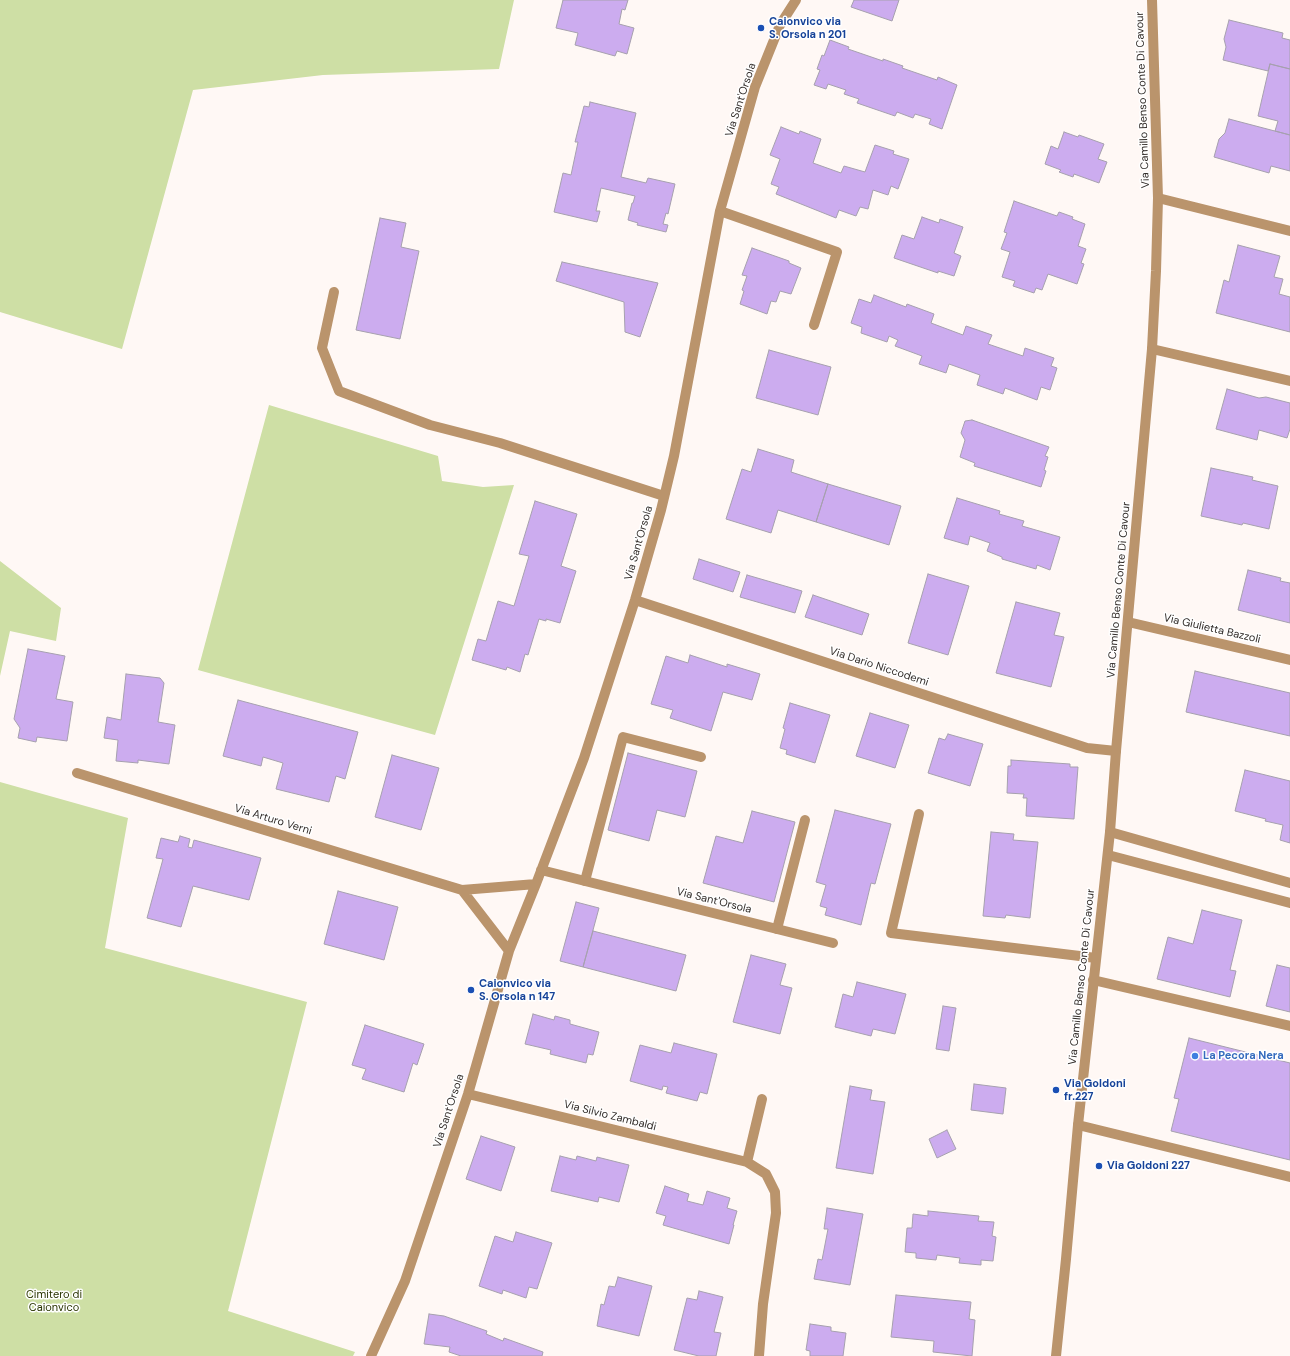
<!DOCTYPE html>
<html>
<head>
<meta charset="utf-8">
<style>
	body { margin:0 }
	canvas { display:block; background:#fff8f5 }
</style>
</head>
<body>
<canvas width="1290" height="1356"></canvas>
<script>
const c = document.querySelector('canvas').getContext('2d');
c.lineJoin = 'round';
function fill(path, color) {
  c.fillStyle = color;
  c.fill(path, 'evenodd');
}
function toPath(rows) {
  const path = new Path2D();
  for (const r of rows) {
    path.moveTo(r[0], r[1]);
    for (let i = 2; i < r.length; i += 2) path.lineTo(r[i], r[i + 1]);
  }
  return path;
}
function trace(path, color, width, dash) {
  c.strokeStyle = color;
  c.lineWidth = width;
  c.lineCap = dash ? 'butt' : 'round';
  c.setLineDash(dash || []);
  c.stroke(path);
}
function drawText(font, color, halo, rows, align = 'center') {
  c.font = font + ' "DM Sans",sans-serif';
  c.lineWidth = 3;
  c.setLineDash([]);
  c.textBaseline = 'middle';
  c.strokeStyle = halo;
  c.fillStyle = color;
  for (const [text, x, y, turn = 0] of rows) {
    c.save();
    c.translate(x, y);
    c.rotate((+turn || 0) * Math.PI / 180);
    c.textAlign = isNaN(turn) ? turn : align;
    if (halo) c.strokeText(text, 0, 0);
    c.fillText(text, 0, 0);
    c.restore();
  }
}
const green = toPath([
	[0,0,514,0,499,69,323,75,193,90,122,349,0,312],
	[269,405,438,456,442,481,483,487,514,485,435,735,198,670],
	[0,561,61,608,56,641,10,631,0,676],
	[0,782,128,818,105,948,307,1002,228,1311,355,1352,353,1356,0,1356]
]);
const building = toPath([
	[563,0,628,0,625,10,622,9,619,24,634,28,627,54,617,51,615,56,575,45,578,33,556,28,563,0],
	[854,0,899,0,892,21,851,7,854,0],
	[1229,20,1283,33,1282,38,1290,40,1290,69,1270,64,1268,71,1223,60,1226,47,1224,39,1229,20],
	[830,40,849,47,848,49,883,61,883,59,903,66,902,68,937,80,938,77,957,85,942,129,929,124,931,119,915,114,913,118,897,112,895,116,857,103,859,99,844,94,846,90,828,84,826,89,814,85,820,70,817,69,822,55,824,56,830,40],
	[1270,64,1290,69,1290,135,1275,131,1278,121,1258,116,1270,64],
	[590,102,636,113,621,177,646,183,648,178,675,184,668,214,666,213,663,224,668,225,666,232,637,225,638,223,628,220,632,203,633,203,635,196,601,188,596,211,600,211,597,222,554,212,563,173,571,175,578,142,575,142,584,106,589,107,590,102],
	[1229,119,1290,135,1290,171,1271,166,1269,173,1214,157,1219,139,1225,133,1229,119],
	[781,127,799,134,800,131,821,139,813,163,841,173,844,166,865,172,875,145,894,151,893,154,909,159,898,189,891,186,888,195,873,190,868,209,860,207,856,216,839,210,836,218,776,194,779,187,771,184,780,159,770,155,781,127],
	[1064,132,1078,137,1079,135,1104,144,1098,159,1107,162,1099,183,1074,174,1073,177,1059,172,1061,170,1045,164,1051,146,1058,149,1064,132],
	[1014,201,1057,216,1059,212,1073,217,1072,219,1085,224,1078,246,1086,249,1081,263,1084,264,1077,284,1048,274,1042,290,1036,288,1034,293,1013,286,1015,281,1002,277,1010,252,1001,249,1007,233,1004,232,1014,201],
	[922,217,939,223,940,219,963,227,954,253,961,256,954,276,938,271,938,273,894,258,902,235,914,239,922,217],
	[380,218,406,223,401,247,419,251,400,339,356,330,380,218],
	[1238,245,1280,256,1274,277,1283,279,1279,294,1290,297,1290,332,1216,313,1224,280,1229,282,1238,245],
	[752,248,789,261,789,263,801,268,791,294,780,291,776,302,771,301,767,314,740,304,744,291,742,290,747,276,742,275,752,248],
	[562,262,658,283,640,337,625,332,624,302,556,281,562,262],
	[874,295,906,307,907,304,934,314,931,323,963,335,966,326,992,335,988,344,1023,356,1025,348,1054,358,1051,366,1057,368,1050,390,1041,387,1037,400,1005,388,1003,394,977,385,980,375,949,364,946,373,919,364,922,356,895,346,898,340,889,336,887,342,861,333,862,327,851,323,859,299,871,303,874,295],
	[769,350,831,367,818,415,756,398,769,350],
	[1227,389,1259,398,1266,397,1290,403,1290,429,1287,438,1259,430,1257,440,1216,429,1227,389],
	[972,420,1049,447,1045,456,1048,457,1044,470,1046,471,1041,487,974,466,975,463,960,457,965,440,961,433,965,421,972,420],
	[758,449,794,460,791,472,828,484,816,522,778,510,771,533,726,519,742,469,751,472,758,449],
	[1211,468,1253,477,1252,480,1278,486,1269,529,1243,523,1242,525,1201,516,1211,468],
	[828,484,901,506,889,545,816,522,828,484],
	[957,498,1000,511,999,514,1024,521,1022,526,1060,537,1050,570,1037,565,1036,569,1002,559,1002,557,987,551,990,543,970,536,968,545,944,538,957,498],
	[535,501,577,514,561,566,576,571,560,623,546,619,546,621,539,619,528,655,525,654,520,672,507,667,506,670,472,660,478,639,486,641,498,601,514,606,529,556,519,554,535,501],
	[699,559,740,572,733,592,693,579,699,559],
	[1248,570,1281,578,1280,581,1290,583,1290,623,1238,610,1248,570],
	[928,574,969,586,948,655,908,643,928,574],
	[747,575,802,591,795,613,740,597,747,575],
	[813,595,869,614,862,635,805,617,813,595],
	[1016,602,1060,613,1054,635,1064,637,1051,687,996,673,1016,602],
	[28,649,65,656,56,699,73,702,67,741,37,737,36,742,18,738,20,728,14,719,28,649],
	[690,655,727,667,727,664,760,674,752,700,723,692,711,731,670,718,673,710,651,704,666,656,688,663,690,655],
	[1195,671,1290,693,1290,736,1186,712,1195,671],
	[126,674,160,678,164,683,158,722,175,725,169,764,138,760,138,763,116,761,118,740,104,738,107,717,121,720,126,674],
	[238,700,358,732,345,779,336,776,329,802,276,789,283,763,263,757,261,766,223,756,238,700],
	[790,703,830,715,815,763,786,754,787,750,780,748,785,729,783,728,790,703],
	[870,713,909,725,895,768,856,756,870,713],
	[948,734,983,744,970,786,928,773,939,738,945,740,948,734],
	[628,753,697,771,685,817,657,810,649,841,608,830,628,753],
	[392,755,439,768,421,830,375,817,392,755],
	[1011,760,1070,764,1070,767,1078,767,1074,819,1026,816,1027,798,1023,798,1024,794,1007,793,1008,766,1011,766,1011,760],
	[1245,770,1290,781,1290,843,1280,840,1283,825,1265,821,1266,819,1235,811,1245,770],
	[835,810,891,824,875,884,871,883,861,925,825,915,827,908,820,906,826,885,816,882,835,810],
	[752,811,795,822,774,902,703,883,716,836,743,843,752,811],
	[991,832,1014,834,1013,840,1038,842,1030,918,1006,915,1005,918,983,916,991,832],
	[180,836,190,839,188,847,192,848,194,840,261,858,249,900,193,886,181,927,147,918,163,859,156,858,161,838,178,842,180,836],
	[338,891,398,907,384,960,324,944,338,891],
	[576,902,599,908,583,967,560,961,576,902],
	[1202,910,1242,920,1230,970,1236,971,1230,997,1157,979,1168,937,1193,944,1202,910],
	[593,931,686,955,676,991,583,967,593,931],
	[751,955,786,964,780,985,792,988,780,1034,733,1022,751,955],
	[1277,965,1290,968,1290,1012,1266,1006,1277,965],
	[857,982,906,994,895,1034,873,1029,871,1036,835,1027,843,994,853,997,857,982],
	[943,1006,956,1008,949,1051,936,1049,943,1006],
	[533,1014,554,1020,555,1016,570,1020,570,1024,599,1032,593,1055,588,1054,586,1063,550,1054,551,1050,525,1044,533,1014],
	[365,1025,424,1044,417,1065,413,1063,404,1092,362,1079,366,1069,352,1065,365,1025],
	[1189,1038,1290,1063,1290,1160,1171,1131,1179,1099,1174,1098,1189,1038],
	[674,1043,717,1054,707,1094,700,1092,697,1101,666,1093,668,1087,663,1086,662,1090,630,1081,640,1045,671,1053,674,1043],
	[974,1084,1006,1088,1003,1114,971,1110,974,1084],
	[850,1086,872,1090,870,1100,885,1102,873,1174,836,1168,850,1086],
	[947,1130,956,1149,937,1158,929,1139,947,1130],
	[481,1136,515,1147,501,1191,466,1179,481,1136],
	[560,1156,576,1160,577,1156,596,1161,597,1157,629,1165,619,1202,599,1197,598,1202,551,1191,560,1156],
	[665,1186,689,1194,687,1201,703,1205,707,1191,730,1198,727,1208,737,1211,733,1225,734,1225,729,1244,663,1225,666,1216,656,1213,665,1186],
	[827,1208,863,1214,850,1285,814,1279,818,1259,822,1260,828,1229,824,1229,827,1208],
	[928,1211,979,1216,978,1221,994,1222,992,1236,996,1237,993,1261,981,1260,981,1265,959,1263,960,1258,937,1255,936,1260,916,1258,916,1253,905,1252,907,1228,912,1228,913,1214,928,1216,928,1211],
	[516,1232,552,1243,537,1289,529,1287,526,1298,503,1290,502,1294,479,1286,495,1236,513,1242,516,1232],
	[618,1277,652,1286,639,1336,597,1326,601,1304,604,1305,609,1286,615,1287,618,1277],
	[699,1291,723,1297,714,1332,721,1333,716,1356,699,1356,674,1350,687,1298,697,1300,699,1291],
	[896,1295,971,1302,969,1319,975,1320,972,1356,933,1352,934,1341,891,1337,896,1295],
	[429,1314,444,1316,487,1331,486,1334,503,1341,504,1338,543,1352,542,1356,461,1356,449,1352,450,1347,424,1344,429,1314],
	[810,1324,831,1327,831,1331,846,1333,843,1356,810,1356,810,1351,806,1350,810,1324]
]);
const service = toPath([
	[334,292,322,348,339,391,430,425,500,443,664,496],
	[919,814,891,933,1096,958],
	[585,881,623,737,701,757],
	[777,929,805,820]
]);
const pedestrian = toPath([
	[1108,855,1290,903]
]);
const minor = toPath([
	[1158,198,1290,231],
	[720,211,837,252,814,325],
	[1152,349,1290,381],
	[635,600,1087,748,1116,751],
	[1128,622,1290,660],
	[77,773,462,890,536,884],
	[1110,832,1290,883],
	[541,870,833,943],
	[462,890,509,951],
	[1093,980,1290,1026],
	[468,1094,747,1162,766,1174,775,1192,776,1213,763,1304,759,1356],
	[1078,1125,1290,1177],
	[747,1162,762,1099],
	[371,1356,405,1281,468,1094,509,951,536,884,584,758,635,600,661,510,674,456,720,211,755,87,780,25,796,0]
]);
const tertiary = toPath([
	[1056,1356,1066,1259,1078,1125,1110,832,1116,751,1152,349,1156,271,1158,198,1152,0]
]);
const markers = [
	[761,28,4,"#1a4fb4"],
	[471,990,4,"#1a4fb4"],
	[1195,1056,4,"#3f7fe0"],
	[1056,1090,4,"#1a4fb4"],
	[1099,1166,4,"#1a4fb4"]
];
const transitNames = [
	["Caionvico via",769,22],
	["S. Orsola n 201",769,35],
	["Caionvico via",479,984],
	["S. Orsola n 147",479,997],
	["Via Goldoni",1064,1084],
	["fr.227",1064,1097],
	["Via Goldoni 227",1107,1166]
];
const streetNames = [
	["Via Sant'Orsola",741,100,-72],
	["Via Camillo Benso Conte Di Cavour",1143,100,-92],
	["Via Sant'Orsola",639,543,-74],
	["Via Camillo Benso Conte Di Cavour",1119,590,-85],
	["Via Giulietta Bazzoli",1212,629,13],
	["Via Dario Niccodemi",879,667,18],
	["Via Arturo Verni",273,820,17],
	["Via Sant'Orsola",714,901,14],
	["Via Camillo Benso Conte Di Cavour",1082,977,-84],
	["Via Sant'Orsola",449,1111,-72],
	["Via Silvio Zambaldi",610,1116,14]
];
const shopNames = [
	["La Pecora Nera",1203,1056]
];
const parkNames = [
	["Cimitero di",54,1295],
	["Caionvico",54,1308]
];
fill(green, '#cedfa5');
fill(building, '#ccacef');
trace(building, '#a6a0ae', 1);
trace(service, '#ba946c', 10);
trace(pedestrian, '#ba946c', 10);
trace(minor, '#ba946c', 10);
trace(tertiary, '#ba946c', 10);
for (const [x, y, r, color] of markers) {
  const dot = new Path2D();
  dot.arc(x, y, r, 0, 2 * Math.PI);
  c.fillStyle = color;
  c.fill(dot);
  trace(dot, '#fff', 1.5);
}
drawText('bold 11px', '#164399', '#fff', transitNames, 'left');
drawText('11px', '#322c29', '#fff', streetNames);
drawText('bold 11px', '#366cbe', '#fff', shopNames, 'left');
drawText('11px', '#2a3500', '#fff', parkNames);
</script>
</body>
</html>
